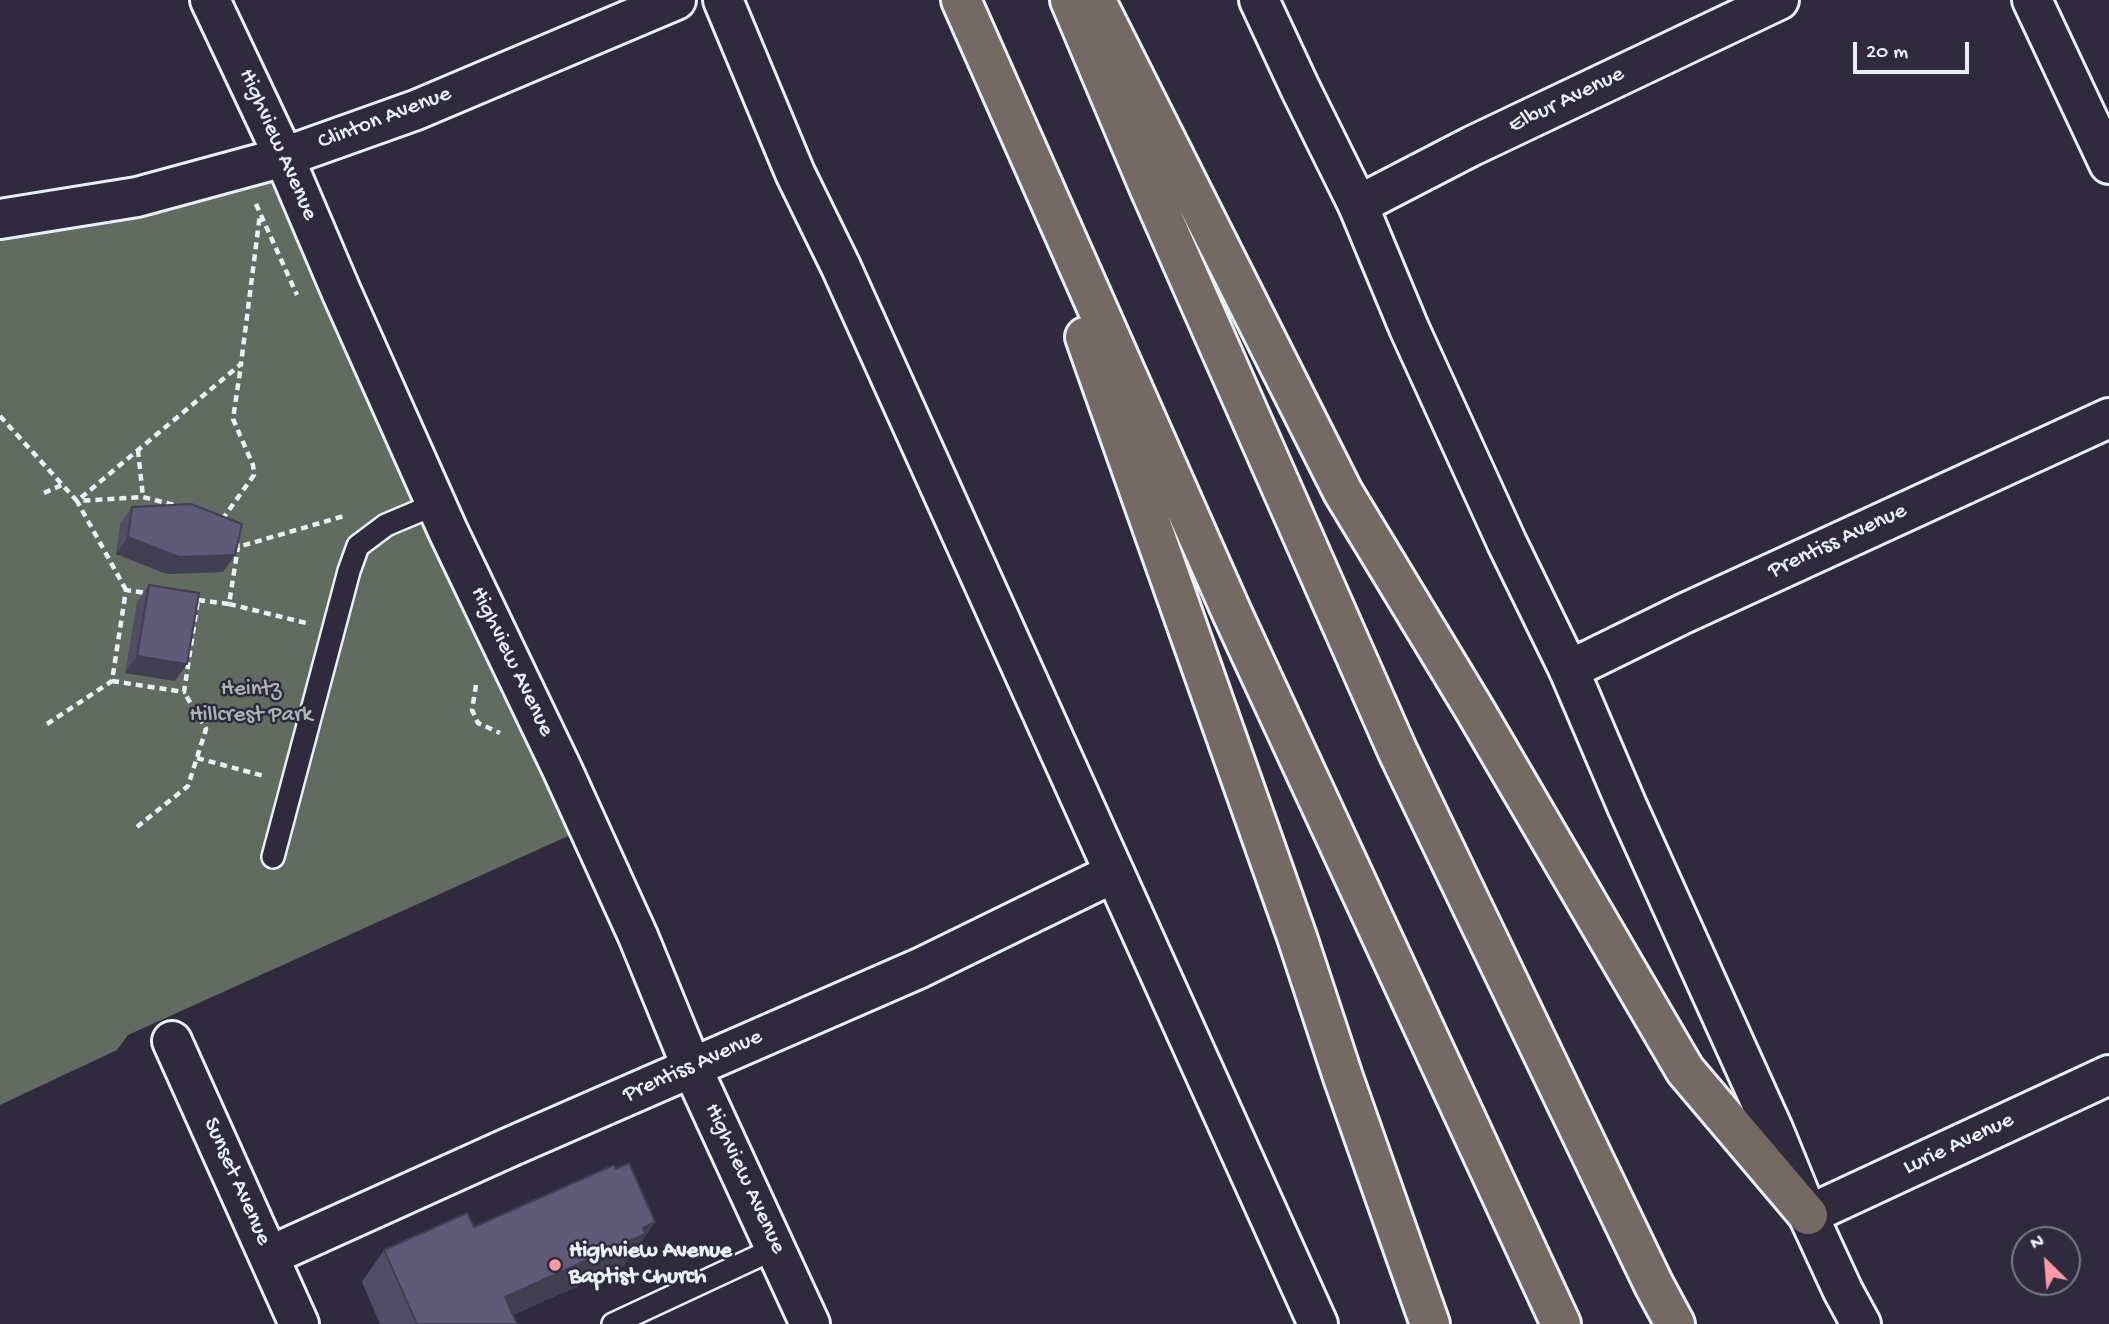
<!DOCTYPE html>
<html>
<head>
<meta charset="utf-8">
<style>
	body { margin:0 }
	#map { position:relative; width:2109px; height:1324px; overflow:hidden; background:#2f2a3d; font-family:"Gochi Hand",sans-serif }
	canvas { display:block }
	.north { position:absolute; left:2011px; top:1226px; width:70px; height:70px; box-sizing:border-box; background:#2f2a3d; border:2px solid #797a88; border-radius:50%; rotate:335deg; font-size:19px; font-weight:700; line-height:28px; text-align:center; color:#e8f1f8 }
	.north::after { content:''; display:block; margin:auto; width:24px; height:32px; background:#ff9aa2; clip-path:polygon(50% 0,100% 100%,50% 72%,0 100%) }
	.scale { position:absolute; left:1853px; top:42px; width:116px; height:32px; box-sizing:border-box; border:4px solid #e8f1f8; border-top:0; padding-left:9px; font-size:21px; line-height:24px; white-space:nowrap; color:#e8f1f8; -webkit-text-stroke:5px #2f2a3d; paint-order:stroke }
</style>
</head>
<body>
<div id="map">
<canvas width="2109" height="1324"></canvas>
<div class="north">N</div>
<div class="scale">20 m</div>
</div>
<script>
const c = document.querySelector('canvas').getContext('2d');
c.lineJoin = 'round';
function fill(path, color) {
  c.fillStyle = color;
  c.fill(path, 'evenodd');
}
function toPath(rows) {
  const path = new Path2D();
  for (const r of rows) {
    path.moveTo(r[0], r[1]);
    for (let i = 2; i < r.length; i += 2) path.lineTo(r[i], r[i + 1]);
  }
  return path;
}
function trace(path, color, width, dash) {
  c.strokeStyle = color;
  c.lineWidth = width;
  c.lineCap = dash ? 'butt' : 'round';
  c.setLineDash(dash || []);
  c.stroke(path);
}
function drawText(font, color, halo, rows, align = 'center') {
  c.font = font + ' "Gochi Hand",sans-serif';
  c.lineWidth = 5;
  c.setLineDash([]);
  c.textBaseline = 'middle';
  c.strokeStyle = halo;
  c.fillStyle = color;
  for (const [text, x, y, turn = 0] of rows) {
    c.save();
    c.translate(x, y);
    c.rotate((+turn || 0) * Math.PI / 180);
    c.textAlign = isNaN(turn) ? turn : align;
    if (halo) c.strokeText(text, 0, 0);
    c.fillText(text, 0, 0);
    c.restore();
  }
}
const green = toPath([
	[284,157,588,827,128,1035,117,1050,0,1105,0,219]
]);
const path = toPath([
	[256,204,297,295],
	[0,416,77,501,241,364,260,214],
	[138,450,143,497],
	[44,493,62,485],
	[221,517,224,517,254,475,253,465,233,419,241,365],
	[236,541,238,547,344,516],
	[126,590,77,501,143,497,178,506],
	[198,600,229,604,238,547],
	[229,604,306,623],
	[112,681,184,692,198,600,194,599],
	[476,685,472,710,478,723,500,733],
	[47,724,112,681,126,590,147,593],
	[197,758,264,776],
	[137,827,188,786,206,729,184,692]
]);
const service = toPath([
	[273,857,349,571,358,546,386,525,436,504],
	[613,1324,776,1248]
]);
const minor = toPath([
	[210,0,284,157,341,291,448,531,562,769,638,936,692,1068,810,1324],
	[2032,0,2109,164],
	[1358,205,1472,146,1779,0],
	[0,219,137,197,284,157,416,110,676,0],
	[1569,670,1683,614,2109,418],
	[172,1041,299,1324],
	[1808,1215,2109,1075],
	[269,1256,510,1147,920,968,1114,873]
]);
const secondary = toPath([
	[723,0,795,173,841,267,1318,1324],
	[1259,0,1300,88,1358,205,1409,328,1507,543,1569,670,1627,806,1773,1129,1808,1215,1843,1291,1861,1324]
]);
const motorway = toPath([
	[961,0,1232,613,1561,1324],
	[1070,0,1149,187,1398,752,1654,1285,1675,1324],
	[1099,7,1343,492,1476,712,1685,1070,1808,1215],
	[1085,337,1297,937,1343,1077,1430,1324]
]);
const wall = toPath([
	[132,507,223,572,167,574,116,554,120,524],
	[149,585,175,681,125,673,137,602],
	[616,1169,655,1222,633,1254,630,1256,623,1266,513,1315,517,1324,380,1324,362,1282,384,1250,474,1227]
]);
const shadedWall = toPath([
	[128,537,235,555,223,572,167,574,116,554],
	[137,656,187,664,175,681,125,673],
	[655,1222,633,1254,630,1256,623,1266,493,1324,505,1297]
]);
const building = toPath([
	[191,504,242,524,235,555,179,557,128,537,132,507,191,504],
	[149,585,199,593,187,664,137,656,149,585],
	[629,1163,655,1222,643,1228,645,1234,505,1297,517,1324,417,1324,384,1250,467,1213,474,1227,614,1165,616,1169,629,1163]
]);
const markers = [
	[555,1265,7,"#ff9aa2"]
];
const streetNames = [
	["Elbur Avenue",1567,101,-26],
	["Clinton Avenue",385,119,-21],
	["Highview Avenue",277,145,66],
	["Prentiss Avenue",1838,542,-25],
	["Highview Avenue",511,662,64],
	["Prentiss Avenue",693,1067,-24],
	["Lurie Avenue",1959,1145,-25],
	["Highview Avenue",744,1179,65],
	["Sunset Avenue",236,1182,66]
];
const parkNames = [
	["Heintz",251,690],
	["Hillcrest Park",251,716]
];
const poiNames = [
	["Highview Avenue",569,1252],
	["Baptist Church",569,1278]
];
fill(green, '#626b5f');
trace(service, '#e8f1f8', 26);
trace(minor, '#e8f1f8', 44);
trace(secondary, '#e8f1f8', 44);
trace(motorway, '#e8f1f8', 44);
trace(path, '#e8f1f8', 4.5, [7, 5]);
trace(service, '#2f2a3d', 21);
trace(minor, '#2f2a3d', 38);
trace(secondary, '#2f2a3d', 38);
trace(motorway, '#756964', 38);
fill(wall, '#524d66');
fill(shadedWall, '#423f53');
fill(building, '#5f5a77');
trace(building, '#423f53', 2);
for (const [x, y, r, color] of markers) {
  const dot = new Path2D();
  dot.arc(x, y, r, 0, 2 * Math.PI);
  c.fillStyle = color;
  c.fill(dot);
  trace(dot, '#2f2a3d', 2.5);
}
drawText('23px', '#e8f1f8', '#2f2a3d', streetNames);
drawText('23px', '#acb5b3', '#2f2a3d', parkNames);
drawText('bold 23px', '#e8f1f8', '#2f2a3d', poiNames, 'left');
</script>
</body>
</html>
